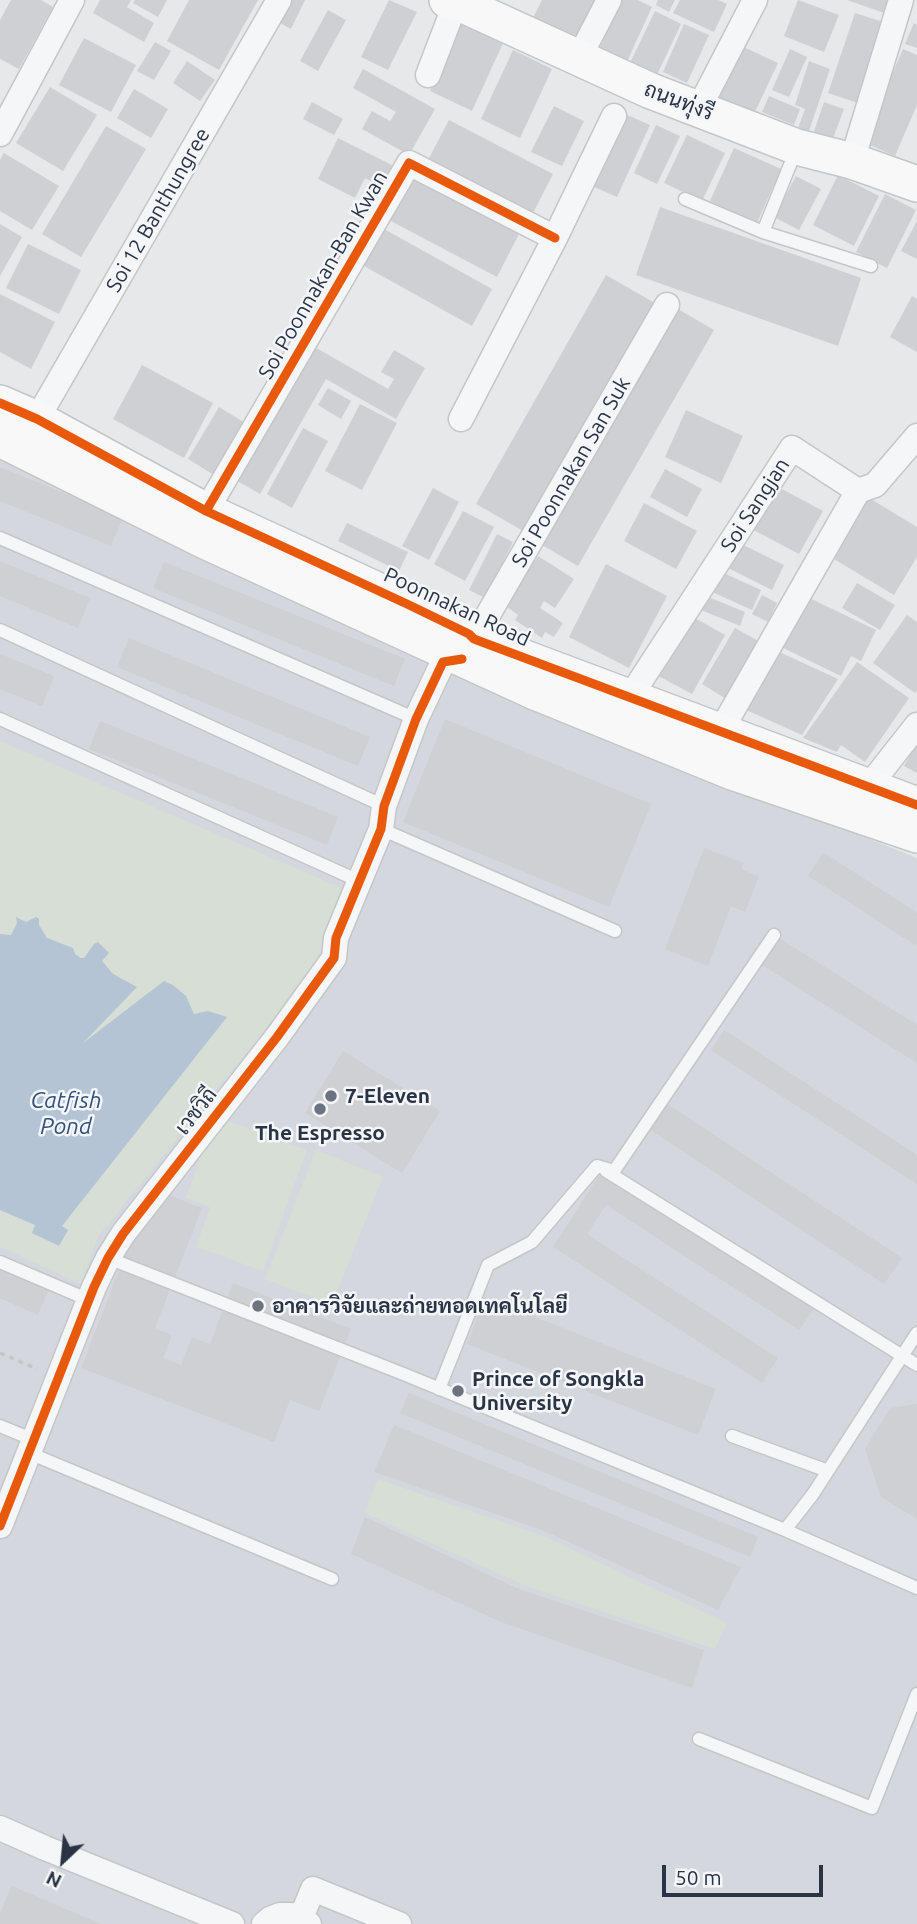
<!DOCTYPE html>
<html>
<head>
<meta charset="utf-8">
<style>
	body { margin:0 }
	#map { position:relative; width:917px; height:1924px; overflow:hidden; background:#e6e8ea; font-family:Ubuntu,sans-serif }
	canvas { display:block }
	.north { position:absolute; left:28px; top:1826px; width:70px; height:70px; -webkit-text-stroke:5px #f4f6f9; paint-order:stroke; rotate:206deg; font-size:19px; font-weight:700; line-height:28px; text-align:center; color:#2b3445 }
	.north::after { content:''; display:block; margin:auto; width:24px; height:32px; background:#2b3445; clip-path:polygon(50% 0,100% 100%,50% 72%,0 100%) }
	.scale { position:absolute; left:662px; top:1865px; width:161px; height:32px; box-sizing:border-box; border:4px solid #2b3445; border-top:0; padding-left:9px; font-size:21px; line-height:24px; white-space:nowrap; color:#2b3445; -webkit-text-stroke:5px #f4f6f9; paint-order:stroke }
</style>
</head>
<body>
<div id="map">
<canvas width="917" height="1924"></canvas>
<div class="north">N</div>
<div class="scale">50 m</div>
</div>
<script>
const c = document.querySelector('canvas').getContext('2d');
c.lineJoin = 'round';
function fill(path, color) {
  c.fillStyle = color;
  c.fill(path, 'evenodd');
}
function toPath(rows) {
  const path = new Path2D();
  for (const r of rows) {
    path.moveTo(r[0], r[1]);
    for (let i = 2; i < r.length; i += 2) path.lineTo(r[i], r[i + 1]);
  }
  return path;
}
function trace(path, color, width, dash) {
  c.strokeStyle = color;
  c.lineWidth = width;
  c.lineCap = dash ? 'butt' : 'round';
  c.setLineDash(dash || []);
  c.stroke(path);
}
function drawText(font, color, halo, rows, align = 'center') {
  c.font = font + ' Ubuntu,Sarabun,sans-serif';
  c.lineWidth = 5;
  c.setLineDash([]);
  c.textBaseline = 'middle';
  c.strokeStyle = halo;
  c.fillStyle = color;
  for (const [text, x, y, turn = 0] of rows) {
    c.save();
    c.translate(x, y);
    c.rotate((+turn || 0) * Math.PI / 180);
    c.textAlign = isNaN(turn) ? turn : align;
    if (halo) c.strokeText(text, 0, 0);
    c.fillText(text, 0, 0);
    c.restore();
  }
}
const built = toPath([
	[0,443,805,813,917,858,917,1924,0,1924]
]);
const green = toPath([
	[0,741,347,890,311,972,98,1237,81,1284,0,1247],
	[215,1116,307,1150,263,1271,196,1247,210,1207,186,1198],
	[316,1150,383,1177,332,1305,265,1279],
	[378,1479,546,1537,727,1623,715,1649,526,1586,364,1513]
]);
const water = toPath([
	[16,917,26,922,36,917,39,919,39,925,47,938,73,948,75,954,81,958,84,958,94,944,98,942,109,953,102,961,113,974,137,987,83,1043,164,981,173,985,186,996,194,1014,208,1011,227,1017,62,1226,68,1230,59,1246,32,1233,35,1225,0,1210,0,934,11,935,17,923]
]);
const building = toPath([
	[11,0,41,0,53,7,19,69,0,59,0,20],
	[100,0,131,0,127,7,154,23,144,42,93,13],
	[135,0,167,0,158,17,133,3],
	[189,0,258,0,219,70,167,41],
	[290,0,305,0,291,29,278,22],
	[389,0,417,12,388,70,361,57],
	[542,0,596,0,577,41,532,20],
	[622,0,638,0,652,7,625,66,597,54],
	[658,0,675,0,669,12,656,5],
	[680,0,718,0,727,4,714,32,673,13],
	[798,0,839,15,824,52,784,36],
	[847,0,892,0,887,14],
	[328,10,346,20,318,71,300,61],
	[655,11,681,24,656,77,629,65],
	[855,13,886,23,858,103,828,93],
	[462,22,504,41,472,111,430,91],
	[914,23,917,25,917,48,905,44],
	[684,24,709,35,687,83,663,72],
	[84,38,136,65,111,112,59,85],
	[155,42,171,51,154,80,137,71],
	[737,44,778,63,753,116,713,97],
	[790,49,807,57,789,97,772,90],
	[903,49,917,55,917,105,895,156,863,142],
	[513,50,552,69,520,138,481,119],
	[187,61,215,80,200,101,173,83],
	[809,61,830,69,808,134,797,131,805,109,795,105],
	[363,69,435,109,409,155,362,129,372,111,390,121,396,112,353,88],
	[50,87,97,115,63,171,16,143],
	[134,89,168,109,151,138,117,118],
	[769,96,800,109,794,125,762,112],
	[312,102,343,119,334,135,303,119],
	[824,102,844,109,831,144,812,137],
	[554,106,584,121,562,166,531,152],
	[625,114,650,125,617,197,592,186],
	[449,120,553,174,531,217,427,162],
	[656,125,680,136,657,184,634,173],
	[106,126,146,149,81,257,42,234],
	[687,135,725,153,702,201,664,183],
	[338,138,392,165,381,187,365,178,355,198,318,179],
	[734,148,781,169,757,223,710,201],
	[4,153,59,186,32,230,0,211,0,160],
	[413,175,520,232,497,277,389,220],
	[838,175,879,196,854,246,813,225],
	[796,176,821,189,799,230,774,217],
	[885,194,916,210,887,268,856,252],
	[660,207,861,278,838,346,636,275],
	[917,221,917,259,901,251],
	[0,224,22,237,0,276],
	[384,229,492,289,472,326,364,266],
	[28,244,81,270,59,314,6,288],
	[606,275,655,303,525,532,476,504],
	[0,294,55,322,31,369,0,352],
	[912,296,917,299,917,352,890,337],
	[678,309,714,330,578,566,542,545],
	[311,345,388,389,394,379,381,372,394,350,425,368,396,419,326,379,260,494,234,479],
	[142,365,213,403,184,458,113,419],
	[328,388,351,401,341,419,318,405],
	[360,404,397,423,362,490,325,471],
	[219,407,245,423,214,475,188,459],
	[686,410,743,436,721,483,665,457],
	[303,428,328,441,292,508,267,494],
	[0,467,123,517,111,546,0,501],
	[665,469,702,489,687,517,650,497],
	[771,483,823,511,799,554,748,527],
	[433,488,459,502,429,560,402,546],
	[866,496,917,527,917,557,894,595,829,556],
	[644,503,697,531,676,569,624,541],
	[463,511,494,527,465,581,434,564],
	[347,523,408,552,399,571,338,541],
	[497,534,513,542,485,598,469,590],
	[733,540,784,565,772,590,722,565],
	[538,556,574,579,555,608,544,601,540,608,563,623,554,637,545,632,542,638,515,620,518,615,506,606],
	[0,561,90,598,78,628,0,596],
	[164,562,405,659,394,686,153,588],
	[606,564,667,596,629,668,569,637],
	[719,571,761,590,752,610,710,591],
	[857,583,895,605,880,630,842,608],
	[701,594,745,612,740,626,696,608],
	[762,595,777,603,768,622,752,614],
	[803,595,876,630,861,661,851,656,841,676,779,646],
	[686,613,725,635,692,694,653,673],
	[907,615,917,622,917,690,915,693,873,663],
	[735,628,762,643,728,700,702,684],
	[129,638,370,737,358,766,117,667],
	[775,650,838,679,802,735,744,709],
	[0,654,54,676,42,706,0,689],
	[857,662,909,698,865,762,841,745,837,752,803,738],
	[445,719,651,804,609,907,403,822],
	[100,721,338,817,327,845,89,749],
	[917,742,917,773,904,766],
	[704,848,744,863,741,869,759,876,745,912,731,906,708,966,665,949],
	[823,852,917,913,917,946,808,876],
	[779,938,917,1025,917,1063,762,965],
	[724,1030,917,1155,917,1184,711,1050],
	[343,1051,440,1111,402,1173,305,1113],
	[664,1102,902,1258,884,1284,647,1128],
	[602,1171,814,1309,799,1330,606,1205,587,1234,778,1358,762,1383,553,1247],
	[151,1188,202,1208,155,1328,172,1335,163,1358,181,1365,192,1337,210,1344,233,1283,351,1329,319,1411,290,1400,274,1442,81,1368],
	[0,1261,51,1284,38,1315,0,1298],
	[485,1297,716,1389,698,1435,467,1344],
	[409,1393,758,1537,750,1557,400,1413],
	[917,1404,917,1519,881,1497,865,1449,890,1408],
	[394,1425,741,1567,718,1610,542,1530,374,1472],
	[365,1517,521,1590,704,1650,692,1688,501,1622,351,1554],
	[12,1886,101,1924,0,1924,0,1913]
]);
const path = toPath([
	[0,1353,37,1369]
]);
const lane = toPath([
	[685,199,763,232,871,266],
	[763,232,796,150],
	[0,538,416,719],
	[0,630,384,806],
	[0,719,359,881],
	[381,829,615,931],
	[606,1171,917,1365],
	[108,1258,401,1373,785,1530,813,1494,917,1333],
	[0,1262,89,1300],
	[439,1389,488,1265,532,1242,597,1166,614,1171,774,935],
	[0,1426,34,1440],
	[732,1436,828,1471],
	[29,1453,332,1579],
	[785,1530,917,1588],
	[699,1739,872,1808,917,1694]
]);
const street = toPath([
	[579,58,609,0],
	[428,75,456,2],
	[699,108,755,0],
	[0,134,72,0],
	[852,161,901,0],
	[37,419,279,0],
	[461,419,555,238,614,116],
	[858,491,875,485,917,436],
	[206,511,409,163,555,238],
	[474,639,667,305],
	[630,697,792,448,858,491],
	[720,732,858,491],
	[869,786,917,725],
	[0,1526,94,1287,108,1258,123,1234,277,1037,334,958,336,938,381,829,384,806,416,719,443,662,462,659],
	[0,1828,45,1848,232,1924],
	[301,1918,313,1889,399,1924],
	[264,1924,270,1919,280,1915,291,1915,301,1918,309,1924]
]);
const secondary = toPath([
	[447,0,459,3,651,91,797,147,852,161,917,184],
	[0,403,37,419,206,511,407,604,469,634,474,639,917,805],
	[0,439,205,541,535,692,732,772,917,835]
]);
const cycleway = toPath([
	[0,403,37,419,206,511,407,604,469,634,474,639,917,805],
	[206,511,409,163,555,238],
	[0,1526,94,1287,108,1258,123,1234,277,1037,334,958,336,938,381,829,384,806,416,719,443,662,462,659]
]);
const markers = [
	[331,1096,7,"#6c737f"],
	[320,1109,7,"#6c737f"],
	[258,1306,7,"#6c737f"],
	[458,1391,7,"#6c737f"]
];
const streetNames = [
	["ถนนทุ่งรี",679,101,21],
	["Soi 12 Banthungree",158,210,-60],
	["Soi Poonnakan-Ban Kwan",323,275,-60],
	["Soi Poonnakan San Suk",571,472,-60],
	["Soi Sangjan",755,505,-57],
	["Poonnakan Road",457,607,25],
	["เวชวิถี",196,1111,-52]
];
const poiNames = [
	["7-Eleven",345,1096],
	["The Espresso",320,1133,"center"],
	["อาคารวิจัยและถ่ายทอดเทคโนโลยี",272,1306],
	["Prince of Songkla",472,1379],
	["University",472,1403]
];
const waterNames = [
	["Catfish",66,1100],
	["Pond",66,1126]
];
fill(built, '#d4d7dd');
fill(green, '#d6ded6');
fill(water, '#b4c4d5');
fill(building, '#ced0d3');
trace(lane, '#c4c6c8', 15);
trace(street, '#c4c6c8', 27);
trace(secondary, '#c4c6c8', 38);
trace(path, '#c5c6ca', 3.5, [5, 5]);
trace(lane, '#f5f6f7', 12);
trace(street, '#f5f6f7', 24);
trace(secondary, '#f8f8f8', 35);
trace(cycleway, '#e8590c', 9);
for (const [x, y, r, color] of markers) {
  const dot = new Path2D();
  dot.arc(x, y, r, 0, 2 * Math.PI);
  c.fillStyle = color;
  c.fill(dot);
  trace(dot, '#f4f6f9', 2.5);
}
drawText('21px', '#2b3445', '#f4f6f9', streetNames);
drawText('bold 21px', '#2b3445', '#f4f6f9', poiNames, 'left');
drawText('italic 23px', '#34527a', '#f4f6f9', waterNames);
</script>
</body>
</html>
